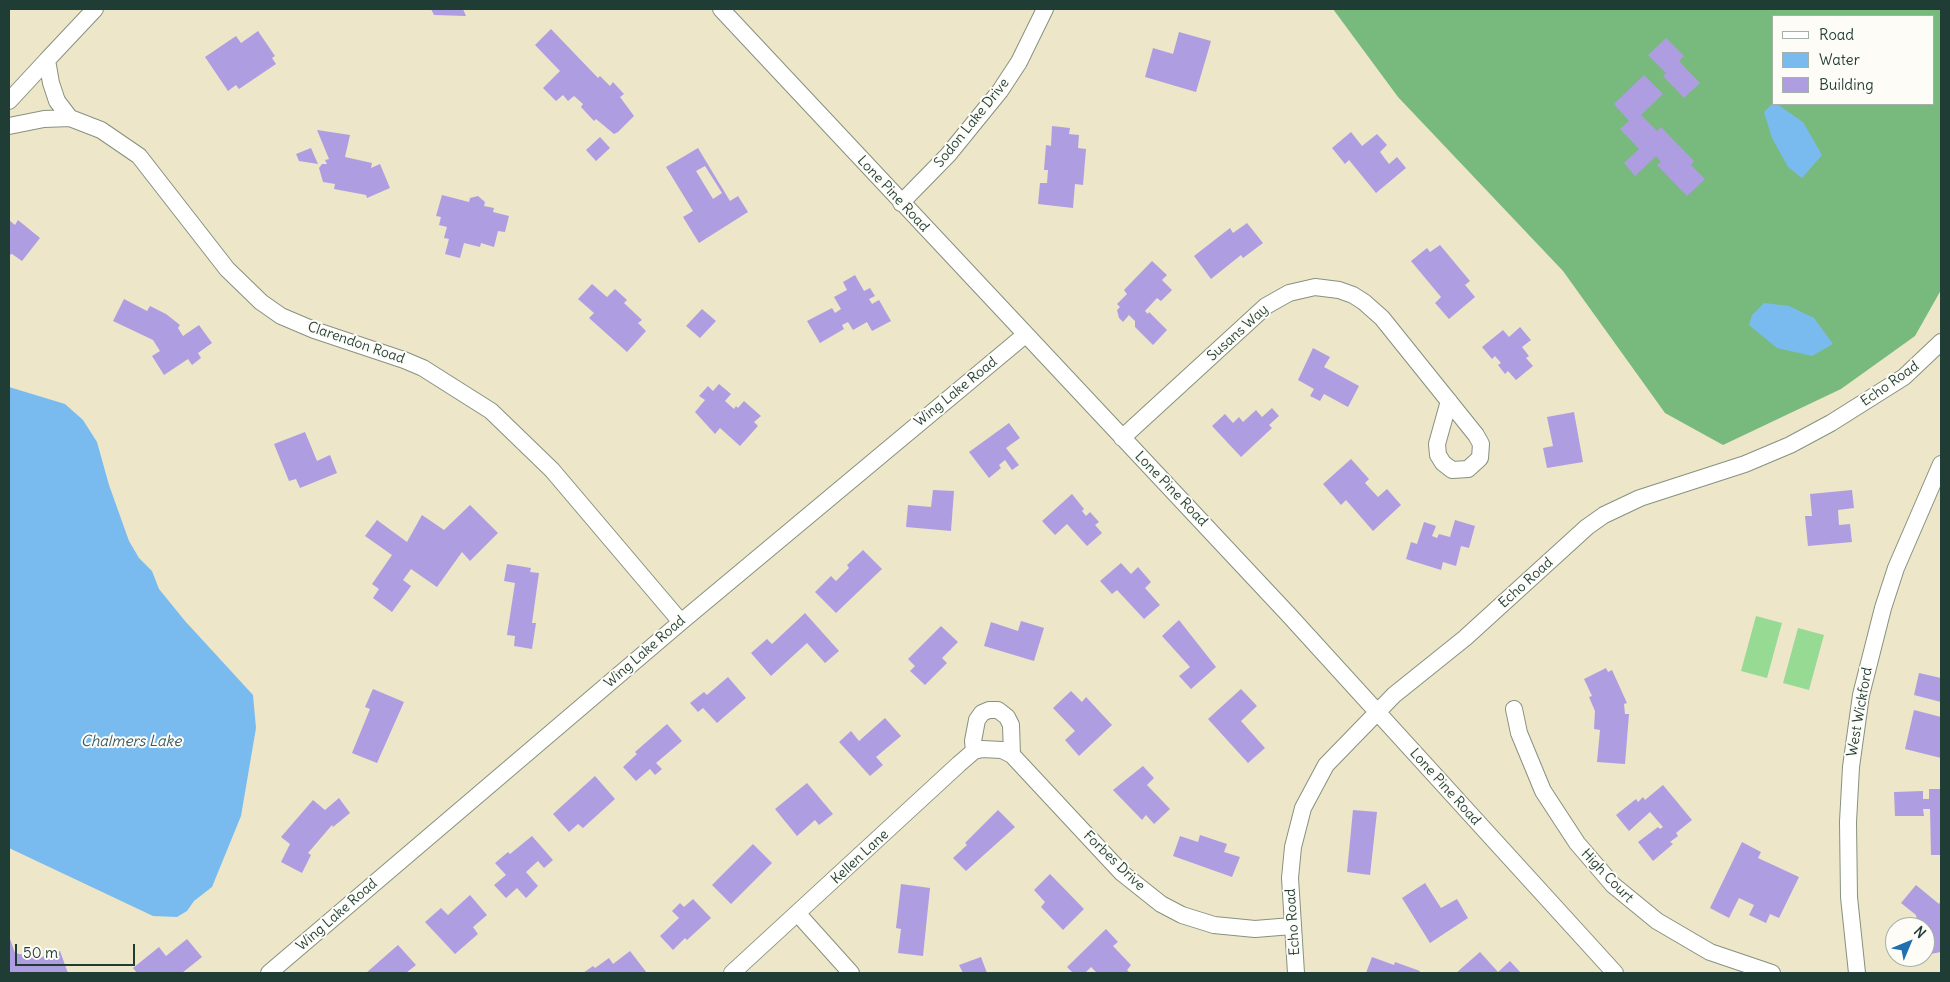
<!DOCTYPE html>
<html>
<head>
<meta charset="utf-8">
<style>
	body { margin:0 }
	#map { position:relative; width:1950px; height:982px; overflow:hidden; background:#ede6c9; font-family:Delius,sans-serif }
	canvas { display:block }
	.frame { position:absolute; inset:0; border:10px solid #1f3d34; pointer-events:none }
	.legend { position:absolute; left:1772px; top:15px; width:162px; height:90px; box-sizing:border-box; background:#fdfcf7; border:1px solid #a4b0a9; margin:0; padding:6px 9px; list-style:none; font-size:15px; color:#1f3d34 }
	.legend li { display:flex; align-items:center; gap:10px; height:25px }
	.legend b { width:25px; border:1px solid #a4b0a9 }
	.north { position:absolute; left:1885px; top:917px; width:50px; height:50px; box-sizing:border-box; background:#fdfcf7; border:1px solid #a4b0a9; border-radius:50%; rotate:45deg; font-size:14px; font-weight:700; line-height:20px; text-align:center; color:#1f3d34 }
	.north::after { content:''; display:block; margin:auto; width:18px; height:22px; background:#1f6fb2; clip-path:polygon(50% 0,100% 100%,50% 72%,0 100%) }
	.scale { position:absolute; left:15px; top:944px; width:120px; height:22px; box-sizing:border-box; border:2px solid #1f3d34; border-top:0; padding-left:6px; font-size:15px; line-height:18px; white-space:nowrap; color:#1f3d34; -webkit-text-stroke:4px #fdfcf7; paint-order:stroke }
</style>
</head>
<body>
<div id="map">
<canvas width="1950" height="982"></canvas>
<div class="frame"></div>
<ul class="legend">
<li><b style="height:6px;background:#fff"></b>Road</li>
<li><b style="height:14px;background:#7abbef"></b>Water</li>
<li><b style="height:14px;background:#af9de1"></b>Building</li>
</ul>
<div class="north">N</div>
<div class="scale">50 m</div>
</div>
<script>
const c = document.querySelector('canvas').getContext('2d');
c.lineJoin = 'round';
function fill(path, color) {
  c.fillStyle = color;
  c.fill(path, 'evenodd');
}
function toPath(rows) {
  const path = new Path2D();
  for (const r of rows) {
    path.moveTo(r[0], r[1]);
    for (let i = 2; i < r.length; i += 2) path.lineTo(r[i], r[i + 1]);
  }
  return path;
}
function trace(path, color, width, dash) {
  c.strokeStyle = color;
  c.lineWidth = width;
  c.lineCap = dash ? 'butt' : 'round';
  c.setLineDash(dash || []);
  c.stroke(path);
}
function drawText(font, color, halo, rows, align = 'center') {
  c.font = font + ' Delius,sans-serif';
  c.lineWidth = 4;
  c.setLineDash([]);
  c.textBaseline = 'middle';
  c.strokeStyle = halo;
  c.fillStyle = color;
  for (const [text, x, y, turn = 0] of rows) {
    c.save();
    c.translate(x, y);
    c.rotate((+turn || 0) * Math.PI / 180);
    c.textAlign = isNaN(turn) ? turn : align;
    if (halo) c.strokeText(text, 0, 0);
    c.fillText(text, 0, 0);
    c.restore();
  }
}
const green = toPath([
	[1756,616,1782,623,1767,678,1741,671],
	[1798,628,1824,635,1809,690,1783,683]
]);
const forest = toPath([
	[1333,9,1941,9,1941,290,1915,336,1841,389,1723,445,1665,413,1563,271,1398,97],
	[1774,16,1934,16,1934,104,1774,104]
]);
const water = toPath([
	[1774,102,1803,122,1822,155,1802,178,1788,167,1772,138,1764,112],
	[1764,303,1789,306,1814,318,1833,344,1812,356,1777,348,1749,325,1752,315],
	[9,387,65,404,83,420,97,442,109,485,129,541,139,558,152,571,159,589,185,621,253,695,256,728,241,816,212,887,194,901,187,911,177,917,153,916,9,848]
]);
const building = toPath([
	[431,9,463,9,466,16,434,15],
	[551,29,598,78,600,76,610,86,613,82,624,94,620,97,634,116,618,132,614,134,596,119,594,121,581,107,583,104,574,96,568,101,563,95,556,101,543,88,560,71,535,45],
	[258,31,275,56,272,58,276,64,239,89,236,85,228,91,205,57,236,36,241,43],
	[1179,32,1211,41,1196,92,1145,77,1153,48,1173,54],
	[1666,38,1684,56,1679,61,1700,83,1684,98,1663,76,1666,73,1648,55],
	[1644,75,1663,94,1641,115,1657,131,1661,127,1694,161,1691,165,1705,179,1687,196,1657,165,1661,162,1656,156,1635,176,1624,163,1639,149,1620,129,1629,121,1614,104],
	[1052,126,1070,128,1069,134,1079,135,1078,148,1086,149,1083,185,1075,184,1073,208,1038,204,1040,183,1047,183,1048,170,1044,170,1046,145,1051,146],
	[317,130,350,135,345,157,372,163,371,168,380,164,390,188,367,198,366,195,334,189,335,184,323,182,319,168,322,164,327,164,325,160,329,159],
	[1351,132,1362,146,1377,134,1387,145,1380,152,1389,164,1397,157,1406,168,1376,193,1349,160,1345,164,1332,148],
	[600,137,610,148,596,161,586,150],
	[311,148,318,164,299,161,296,154],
	[698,148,730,201,738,196,748,212,699,243,683,217,693,211,666,167],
	[705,166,722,193,713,199,696,171],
	[442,195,469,202,470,198,478,196,485,202,484,206,494,208,493,212,509,216,505,232,498,231,494,247,481,243,480,247,464,243,460,258,445,254,449,239,444,238,447,227,439,225,441,217,436,216],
	[9,220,15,225,18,220,40,238,22,261,12,254,9,255],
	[1247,223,1263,243,1243,258,1241,255,1211,279,1194,256,1230,228,1233,233],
	[1440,245,1470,281,1465,285,1475,297,1449,319,1435,303,1441,297,1411,261,1427,248,1430,252],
	[1152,261,1167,275,1162,280,1172,290,1161,301,1157,298,1145,311,1148,314,1149,312,1167,330,1153,345,1135,327,1135,321,1129,315,1123,322,1119,318,1117,310,1120,307,1117,304,1127,294,1124,290],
	[855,275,864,291,870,288,875,296,869,299,872,304,879,300,891,321,872,331,867,322,853,330,848,322,842,325,844,329,820,343,807,321,832,308,835,313,841,309,834,297,847,290,843,282],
	[592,284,607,297,615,289,627,300,624,303,642,320,638,323,646,331,627,352,589,318,594,313,578,299],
	[124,299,147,311,150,306,166,314,180,325,178,328,183,336,199,325,212,343,198,353,201,358,192,365,188,359,164,375,152,356,160,351,153,340,113,321],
	[702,309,716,321,700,338,686,326],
	[1520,327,1531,340,1522,347,1529,356,1526,358,1533,366,1516,380,1508,371,1505,374,1498,365,1501,363,1495,356,1492,359,1482,347,1503,330,1509,337],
	[1313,348,1330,357,1324,367,1359,386,1348,407,1324,394,1320,401,1310,396,1314,389,1298,380],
	[719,384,731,394,725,401,734,409,736,406,738,408,744,401,761,416,754,422,758,426,740,446,720,428,715,434,695,412,705,400,699,396,708,386,713,391],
	[1272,408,1279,416,1269,425,1272,428,1241,457,1212,426,1225,414,1233,423,1239,417,1243,422,1256,410,1262,417],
	[1574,412,1583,462,1547,468,1543,448,1553,446,1547,417],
	[1009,423,1020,438,1006,448,1019,465,1012,470,1005,460,999,465,1001,468,989,478,969,452],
	[305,432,317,461,330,455,337,473,300,488,296,479,289,481,274,444],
	[1351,459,1369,479,1365,483,1378,497,1387,489,1401,505,1373,531,1346,500,1341,505,1323,484],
	[933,490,954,491,951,531,906,527,908,505,931,507],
	[1852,490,1854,508,1838,510,1839,525,1850,524,1852,542,1808,546,1805,516,1812,516,1810,494],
	[1072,494,1084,509,1082,511,1086,516,1090,512,1099,522,1095,525,1102,533,1087,546,1067,524,1055,535,1042,521],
	[470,505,498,533,470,561,462,552,437,587,411,569,403,580,411,586,392,612,373,598,379,589,372,584,392,555,365,536,377,520,407,542,422,515,444,530],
	[1455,520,1475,526,1469,548,1461,546,1456,566,1443,562,1441,570,1406,559,1411,542,1417,544,1424,522,1436,526,1432,536,1437,538,1439,534,1450,537],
	[863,550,882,569,836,613,815,592,831,576,836,581,849,568,847,565],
	[1121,563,1131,574,1138,567,1151,582,1145,588,1160,605,1144,619,1117,590,1112,594,1100,581],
	[507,564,531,568,530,572,539,573,532,623,536,623,532,649,514,646,515,636,507,635,515,583,504,581],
	[805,613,839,651,825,663,807,643,771,676,751,653,767,639,772,644],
	[1179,620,1216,667,1191,689,1179,676,1190,667,1162,636],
	[1021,621,1044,628,1034,661,984,646,991,622,1018,631],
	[941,626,958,642,942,658,947,663,925,685,910,671,915,666,908,659],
	[1606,668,1608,672,1612,670,1627,703,1624,704,1625,714,1629,714,1625,764,1597,762,1600,730,1594,729,1595,711,1589,697,1592,696,1584,679],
	[1919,673,1941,678,1941,702,1914,695],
	[728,677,746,698,717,723,703,708,698,712,690,703,704,692,707,695],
	[373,689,404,702,377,763,352,753,370,709,365,707],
	[1241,689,1257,706,1241,721,1265,748,1248,763,1208,719],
	[1071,691,1082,702,1086,697,1112,725,1079,756,1065,740,1075,731,1053,708],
	[1914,710,1941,717,1941,758,1905,749],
	[885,718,901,736,876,757,883,765,870,776,839,742,851,731,859,741],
	[667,724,682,741,656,763,662,769,655,775,650,769,636,781,623,767,637,754,635,752],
	[1143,766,1154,778,1147,785,1170,809,1154,824,1146,815,1142,820,1113,790],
	[595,776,615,799,583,828,578,824,569,832,553,814],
	[807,783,833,814,819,825,815,820,797,836,775,809],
	[1663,785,1692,820,1676,833,1678,836,1670,842,1673,844,1653,861,1638,842,1658,827,1660,829,1663,827,1650,812,1629,831,1616,815,1636,799,1638,802,1643,797,1645,800],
	[1929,789,1941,789,1941,855,1931,855,1930,809,1923,809,1924,816,1895,816,1894,792,1923,791,1923,799,1929,799],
	[339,798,350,813,333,827,332,825,308,853,311,855,302,873,281,862,290,844,281,837,313,800,325,810],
	[998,810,1015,827,966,871,953,858,967,845,965,843],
	[1353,810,1377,812,1370,875,1347,872],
	[1200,835,1227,844,1224,852,1240,857,1232,877,1173,856,1180,836,1198,842],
	[532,836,553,860,544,868,538,861,526,872,538,886,526,898,517,888,506,898,494,885,506,875,495,863,508,852,510,854],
	[1742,842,1761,852,1758,858,1799,877,1779,918,1770,914,1766,923,1749,915,1754,905,1739,898,1729,918,1710,908],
	[753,844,772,863,731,904,712,885],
	[1050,874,1084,909,1063,930,1041,907,1045,902,1034,890],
	[1425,883,1441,908,1457,899,1468,918,1430,943,1402,898],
	[901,884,930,888,923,956,898,953,901,929,896,928],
	[1916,885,1939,904,1941,900,1941,952,1925,955,1925,927,1918,927,1916,915,1901,903],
	[470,895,487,915,473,927,478,934,455,954,425,922,441,908,448,915],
	[693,899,711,918,687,940,685,938,673,950,660,936,679,918,672,911,680,903,684,907],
	[1106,929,1118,942,1113,946,1131,965,1127,970,1130,973,1097,973,1091,967,1085,973,1073,973,1067,967],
	[9,936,15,953,39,958,60,951,68,973,9,973],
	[187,939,202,957,182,973,137,973,133,968,159,947,166,956],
	[398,945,416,965,406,973,366,973],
	[630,951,647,973,583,973,593,966,595,968,609,958,613,964],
	[1480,952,1498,972,1510,961,1521,973,1456,973],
	[981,957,987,973,963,973,959,965],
	[1372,957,1394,965,1395,962,1420,971,1419,973,1366,973]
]);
const minor = toPath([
	[721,9,1288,614,1615,973],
	[9,101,47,60],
	[70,118,57,101,51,83,47,60,95,9],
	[9,126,44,119,70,118,101,130,139,156,227,269,261,302,281,316,314,330,404,360,423,368,491,411,552,470,681,622],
	[901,203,948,155,1000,91,1019,62,1045,9],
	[1122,438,1266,306,1289,293,1315,287,1339,290,1353,295,1364,302,1382,318,1476,435,1481,444,1480,458,1468,469,1452,470,1443,463,1438,455,1437,444,1449,401],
	[1514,709,1519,733,1543,791,1577,843,1613,885,1657,921,1710,952,1772,973],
	[974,751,973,741,977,720,982,713,989,710,998,710,1007,717,1011,725,1012,755],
	[798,914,851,973],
	[269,973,681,622,1025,335],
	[732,973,959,764,974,751,982,749,1002,750,1012,755,1122,873,1161,904,1182,915,1214,925,1255,929,1292,926],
	[1296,973,1290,878,1293,847,1303,808,1326,765,1394,695,1465,638,1587,527,1604,515,1640,498,1745,464,1790,445,1831,423,1904,377,1941,342],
	[1857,973,1849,897,1848,822,1851,767,1861,695,1883,608,1896,568,1941,464]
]);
const streetNames = [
	["Sodon Lake Drive",972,123,-51],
	["Lone Pine Road",893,194,47],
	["Susans Way",1238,333,-42],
	["Clarendon Road",356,343,19],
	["Echo Road",1890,384,-35],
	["Wing Lake Road",956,392,-39],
	["Lone Pine Road",1171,489,46],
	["Echo Road",1526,583,-42],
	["Wing Lake Road",645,652,-41],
	["West Wickford",1860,712,-80],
	["Lone Pine Road",1445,787,48],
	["Kellen Lane",860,857,-43],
	["Forbes Drive",1114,861,44],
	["High Court",1607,876,46],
	["Wing Lake Road",337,915,-41],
	["Echo Road",1293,922,-94]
];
const waterNames = [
	["Chalmers Lake",131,742]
];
fill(green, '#96da93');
fill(forest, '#78ba7d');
fill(water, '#7abbef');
fill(building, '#af9de1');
trace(minor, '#86927e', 18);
trace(minor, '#fff', 16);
drawText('14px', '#1f3d34', '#fdfcf7', streetNames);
drawText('italic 15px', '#365c63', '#fdfcf7', waterNames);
</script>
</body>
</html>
